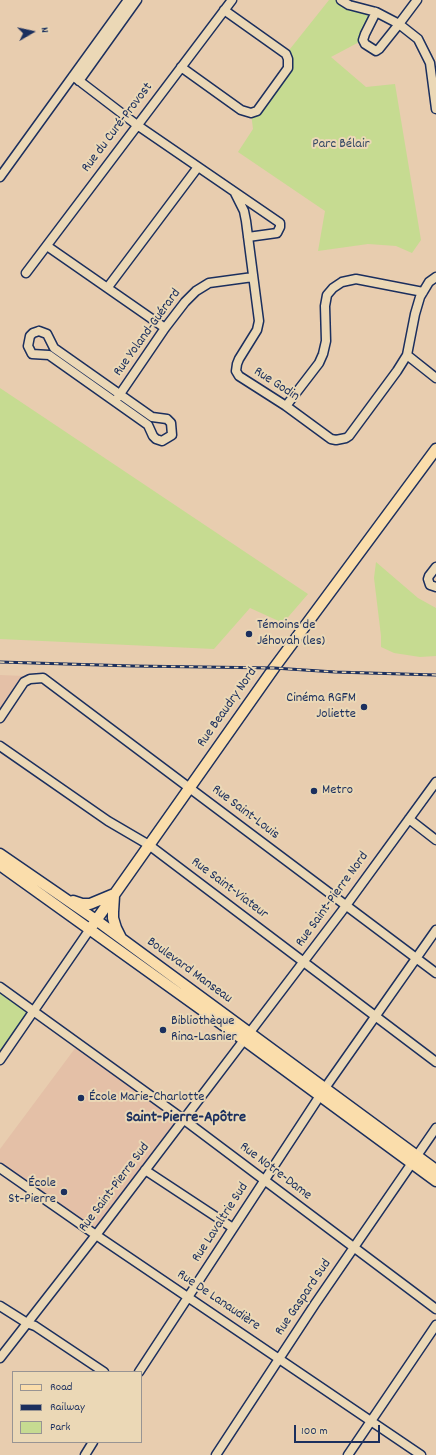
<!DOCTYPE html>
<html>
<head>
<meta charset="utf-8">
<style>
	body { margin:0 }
	#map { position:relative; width:436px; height:1455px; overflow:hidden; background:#e8cdaf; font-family:Dekko,sans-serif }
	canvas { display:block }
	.legend { position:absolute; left:12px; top:1371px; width:130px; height:72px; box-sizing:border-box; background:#ebd8b6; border:1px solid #989493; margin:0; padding:5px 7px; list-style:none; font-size:12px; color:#1b2f5e }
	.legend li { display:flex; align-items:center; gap:8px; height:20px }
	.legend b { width:20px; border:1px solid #989493 }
	.north { position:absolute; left:12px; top:12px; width:40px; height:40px; -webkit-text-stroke:3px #ebd8b6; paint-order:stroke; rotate:81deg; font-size:11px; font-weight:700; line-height:16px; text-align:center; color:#1b2f5e }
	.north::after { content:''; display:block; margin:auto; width:14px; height:18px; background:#1b2f5e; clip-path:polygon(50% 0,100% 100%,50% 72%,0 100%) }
	.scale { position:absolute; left:294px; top:1425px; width:86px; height:18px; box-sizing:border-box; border:2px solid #1b2f5e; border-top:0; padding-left:5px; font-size:12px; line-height:14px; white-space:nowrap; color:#1b2f5e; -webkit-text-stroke:3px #ebd8b6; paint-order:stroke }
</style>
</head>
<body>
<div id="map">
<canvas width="436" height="1455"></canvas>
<ul class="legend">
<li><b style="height:5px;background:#faddab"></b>Road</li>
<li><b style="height:5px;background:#1b2f5e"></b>Railway</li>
<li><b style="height:11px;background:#c6db91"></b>Park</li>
</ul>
<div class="north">N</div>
<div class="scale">100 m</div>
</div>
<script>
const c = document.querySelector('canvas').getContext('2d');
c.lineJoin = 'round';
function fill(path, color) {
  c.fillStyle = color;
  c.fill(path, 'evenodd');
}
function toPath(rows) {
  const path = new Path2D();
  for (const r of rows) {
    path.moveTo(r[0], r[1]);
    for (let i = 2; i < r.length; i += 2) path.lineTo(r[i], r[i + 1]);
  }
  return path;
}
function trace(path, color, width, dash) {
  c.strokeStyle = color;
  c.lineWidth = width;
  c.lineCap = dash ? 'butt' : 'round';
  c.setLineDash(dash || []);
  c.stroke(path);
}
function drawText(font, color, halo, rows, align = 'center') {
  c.font = font + ' Dekko,sans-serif';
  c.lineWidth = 4;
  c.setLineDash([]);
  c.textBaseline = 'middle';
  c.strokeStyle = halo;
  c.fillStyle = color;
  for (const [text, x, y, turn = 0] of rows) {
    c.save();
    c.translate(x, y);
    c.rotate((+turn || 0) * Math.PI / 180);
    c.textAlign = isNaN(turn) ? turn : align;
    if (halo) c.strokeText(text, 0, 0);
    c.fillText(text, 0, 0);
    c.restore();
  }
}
const built = toPath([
	[0,675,24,676,0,712],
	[79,1043,183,1119,96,1235,0,1170,0,1149]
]);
const green = toPath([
	[329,0,341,0,376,12,363,40,331,57,366,87,395,84,421,240,412,253,396,246,368,244,318,251,325,211,238,152,253,129,251,113,288,68,286,54],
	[0,388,308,594,283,623,250,608,214,649,0,639],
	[376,562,418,598,436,608,436,656,420,657,394,653,381,647,381,636,374,578],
	[0,987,34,1011,0,1060]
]);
const minor = toPath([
	[341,0,349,5,376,12,399,24,418,39,430,63,436,109],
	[376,12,365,34,363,40,365,44,376,51,379,49,399,24,417,0],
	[181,67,241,110,251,113,257,111,288,68,288,59,286,54,224,10],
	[73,76,137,125,280,223,280,227,277,233,248,237],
	[79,81,137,0],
	[0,177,128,0],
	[235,193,244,211,246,221,259,321,257,330,239,359,237,364,236,371,239,376,286,406,331,439,336,440,346,438,349,436,397,371,407,355,415,314,420,297,429,282,436,277],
	[47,246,165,328],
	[26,273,232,0],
	[108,287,198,167],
	[39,331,47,334,54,348,152,417,167,419,171,423,172,435,162,441,156,439,153,436,148,425,49,355,32,354,28,346,30,336,33,333,39,331],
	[407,355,436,378],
	[118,397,165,328,185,302,196,291,209,283,253,277],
	[286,406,319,363,323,354,326,341,325,306,327,295,333,288,342,282,356,279,423,292],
	[436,567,429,576,428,579,430,585,436,587],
	[0,718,24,682,30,679,43,678,436,973],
	[0,746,108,821,149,845,436,1062],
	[409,819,436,840],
	[0,987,183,1119,436,1309],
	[0,1060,90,929],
	[0,1168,96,1235,421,1455],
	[145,1170,233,1228],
	[0,1306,27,1323,35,1326,104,1372],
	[0,1358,96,1235,342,911,436,782],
	[139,1372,325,1088,436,930],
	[85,1455,93,1442],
	[216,1455,315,1304,436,1128],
	[348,1455,436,1325]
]);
const major = toPath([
	[0,854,96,920,436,1170],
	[0,865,244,1040,436,1181],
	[114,896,113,912,113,918,116,928,121,938],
	[73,901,82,904,90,904,114,894],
	[90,929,274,668,436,449]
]);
const rail = toPath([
	[0,662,133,666,274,668,335,672,436,675]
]);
const markers = [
	[249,634,4,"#1b2f5e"],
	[364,707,4,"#1b2f5e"],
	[314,791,4,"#1b2f5e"],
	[163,1030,4,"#1b2f5e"],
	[81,1098,4,"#1b2f5e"],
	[64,1192,4,"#1b2f5e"]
];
const streetNames = [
	["Rue du Curé-Provost",118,128,-53],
	["Rue Yoland-Guérard",148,333,-54],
	["Rue Godin",276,385,33],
	["Rue Beaudry Nord",228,708,-55],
	["Rue Saint-Louis",245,813,37],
	["Rue Saint-Viateur",229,889,37],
	["Rue Saint-Pierre Nord",333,900,-54],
	["Boulevard Manseau",189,971,36],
	["Rue Notre-Dame",275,1172,37],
	["Rue Saint-Pierre Sud",115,1188,-53],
	["Rue Lavaltrie Sud",221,1223,-57],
	["Rue Gaspard Sud",304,1298,-56],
	["Rue De Lanaudière",218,1301,34]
];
const parkNames = [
	["Parc Bélair",341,145]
];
const poiNames = [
	["Témoins de",257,626],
	["Jéhovah (les)",257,642],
	["Cinéma RGFM",356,699,"right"],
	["Joliette",356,715,"right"],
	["Metro",322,791],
	["Bibliothèque",171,1022],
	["Rina-Lasnier",171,1038],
	["École Marie-Charlotte",89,1098],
	["École",56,1184,"right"],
	["St-Pierre",56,1200,"right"]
];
const quarterNames = [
	["Saint-Pierre-Apôtre",186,1119]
];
fill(built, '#e4c0a7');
fill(green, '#c6db91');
trace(minor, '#1b2f5e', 11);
trace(major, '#1b2f5e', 13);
trace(minor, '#ebd8b6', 8);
trace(major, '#faddab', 10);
trace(rail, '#1b2f5e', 3);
trace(rail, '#ebd8b6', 1.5, [4.5]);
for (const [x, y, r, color] of markers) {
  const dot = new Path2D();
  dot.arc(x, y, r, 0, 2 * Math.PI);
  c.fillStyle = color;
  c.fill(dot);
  trace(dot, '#ebd8b6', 1.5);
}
drawText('14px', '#1b2f5e', '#ebd8b6', streetNames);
drawText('14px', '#354966', '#ebd8b6', parkNames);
drawText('14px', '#1b2f5e', '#ebd8b6', poiNames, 'left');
drawText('bold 16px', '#1b2f5e', '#ebd8b6', quarterNames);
</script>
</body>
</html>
